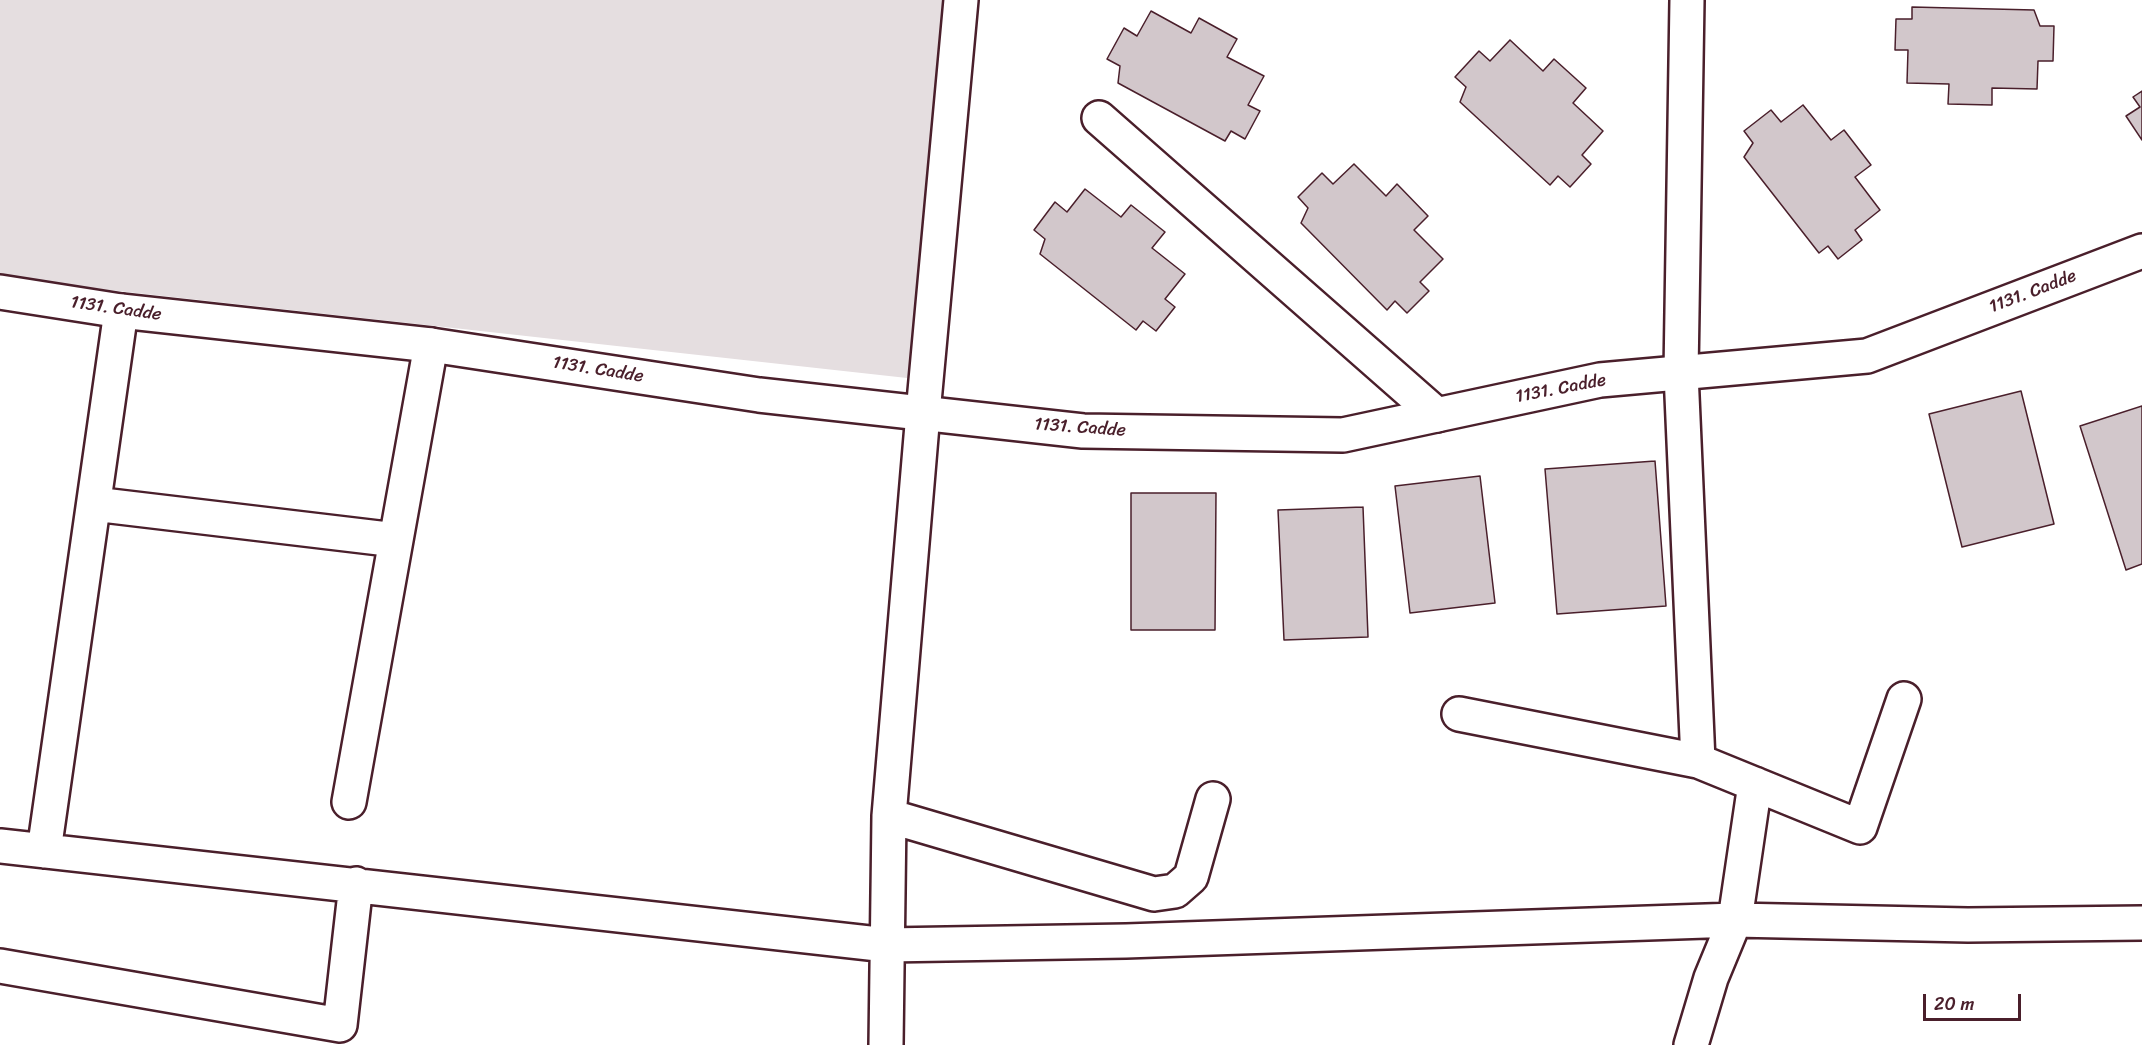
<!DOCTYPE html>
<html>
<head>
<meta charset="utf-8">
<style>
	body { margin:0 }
	#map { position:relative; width:2142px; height:1045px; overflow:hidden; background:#fff; font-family:Sriracha,sans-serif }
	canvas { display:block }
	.scale { position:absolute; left:1923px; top:994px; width:98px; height:27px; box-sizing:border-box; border:3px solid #4a1f2b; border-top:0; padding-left:8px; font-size:18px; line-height:21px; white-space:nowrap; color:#4a1f2b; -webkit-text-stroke:4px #fff; paint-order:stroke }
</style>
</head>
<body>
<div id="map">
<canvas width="2142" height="1045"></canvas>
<div class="scale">20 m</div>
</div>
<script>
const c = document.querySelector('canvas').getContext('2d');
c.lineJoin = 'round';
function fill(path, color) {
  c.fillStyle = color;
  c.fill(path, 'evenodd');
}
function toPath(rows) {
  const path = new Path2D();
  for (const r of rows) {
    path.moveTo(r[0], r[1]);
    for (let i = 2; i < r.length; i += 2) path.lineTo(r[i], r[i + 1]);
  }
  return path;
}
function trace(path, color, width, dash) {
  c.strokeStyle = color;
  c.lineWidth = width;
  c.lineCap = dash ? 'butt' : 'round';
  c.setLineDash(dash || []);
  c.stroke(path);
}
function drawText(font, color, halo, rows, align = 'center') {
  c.font = font + ' Sriracha,sans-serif';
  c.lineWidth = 5;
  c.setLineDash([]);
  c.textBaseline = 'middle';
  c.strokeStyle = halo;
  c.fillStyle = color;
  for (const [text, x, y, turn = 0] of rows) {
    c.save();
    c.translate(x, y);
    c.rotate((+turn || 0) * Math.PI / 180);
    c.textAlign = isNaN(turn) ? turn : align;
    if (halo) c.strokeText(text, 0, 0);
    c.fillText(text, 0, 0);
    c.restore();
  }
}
const green = toPath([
	[0,0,951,0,921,356,907,378,0,278]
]);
const building = toPath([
	[1912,7,2034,10,2040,26,2054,26,2053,61,2038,61,2037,89,1992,88,1992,105,1948,104,1949,84,1907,83,1908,50,1895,50,1896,19,1912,19,1912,7],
	[1151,11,1191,33,1199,18,1237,39,1227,57,1264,76,1248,105,1260,111,1245,139,1231,131,1225,141,1118,83,1120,66,1107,59,1124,28,1137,36,1151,11],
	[1510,40,1543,71,1554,59,1586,88,1573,103,1603,131,1582,155,1591,164,1570,187,1558,176,1550,185,1460,102,1466,87,1455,77,1479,51,1490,61,1510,40],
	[2142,91,2142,140,2126,116,2140,107,2133,97,2142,91],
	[1803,105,1831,140,1844,130,1871,165,1855,177,1880,210,1855,230,1862,240,1838,259,1828,246,1819,253,1744,157,1753,143,1744,131,1771,110,1781,122,1803,105],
	[1354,164,1386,196,1397,184,1428,216,1414,230,1443,259,1420,282,1429,291,1407,313,1395,301,1387,310,1301,223,1308,208,1298,197,1322,173,1333,184,1354,164],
	[1085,189,1121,217,1131,205,1165,232,1152,248,1185,274,1165,299,1175,307,1156,331,1143,321,1136,330,1040,254,1045,239,1034,230,1055,202,1067,212,1085,189],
	[2021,391,2054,524,1962,547,1929,414,2021,391],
	[2142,406,2142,564,2126,570,2080,426,2142,406],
	[1655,461,1666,606,1557,614,1545,469,1655,461],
	[1480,476,1495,603,1410,613,1395,486,1480,476],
	[1131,493,1216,493,1215,630,1131,630,1131,493],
	[1363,507,1368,637,1284,640,1278,510,1363,507]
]);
const street = toPath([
	[1687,0,1681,373,1698,761],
	[1099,118,1437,415],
	[94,504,396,540],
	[1459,714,1698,761,1860,827,1904,699],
	[349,802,431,345],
	[889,816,1154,894,1175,891,1191,877,1213,799],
	[0,846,887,945,1126,941,1735,920,1968,925,2142,923],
	[44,851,121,311],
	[0,966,340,1025,356,884],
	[886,1045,889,816,923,413,961,0],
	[1691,1045,1711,978,1735,920,1755,784]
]);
const secondary = toPath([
	[0,292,121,311,431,345,759,395,1083,431,1343,435,1600,380,1867,356,2142,251]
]);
const streetNames = [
	["1131. Cadde",2033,292,-21],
	["1131. Cadde",116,309,8],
	["1131. Cadde",598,370,9],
	["1131. Cadde",1561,389,-11],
	["1131. Cadde",1080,428,4]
];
fill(green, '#e5dee0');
fill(building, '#d2c7cb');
trace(building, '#4a1f2b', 1.5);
trace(street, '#4a1f2b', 38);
trace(secondary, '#4a1f2b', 38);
trace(street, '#fff', 33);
trace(secondary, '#fff', 33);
drawText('18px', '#4a1f2b', '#fff', streetNames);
</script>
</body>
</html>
